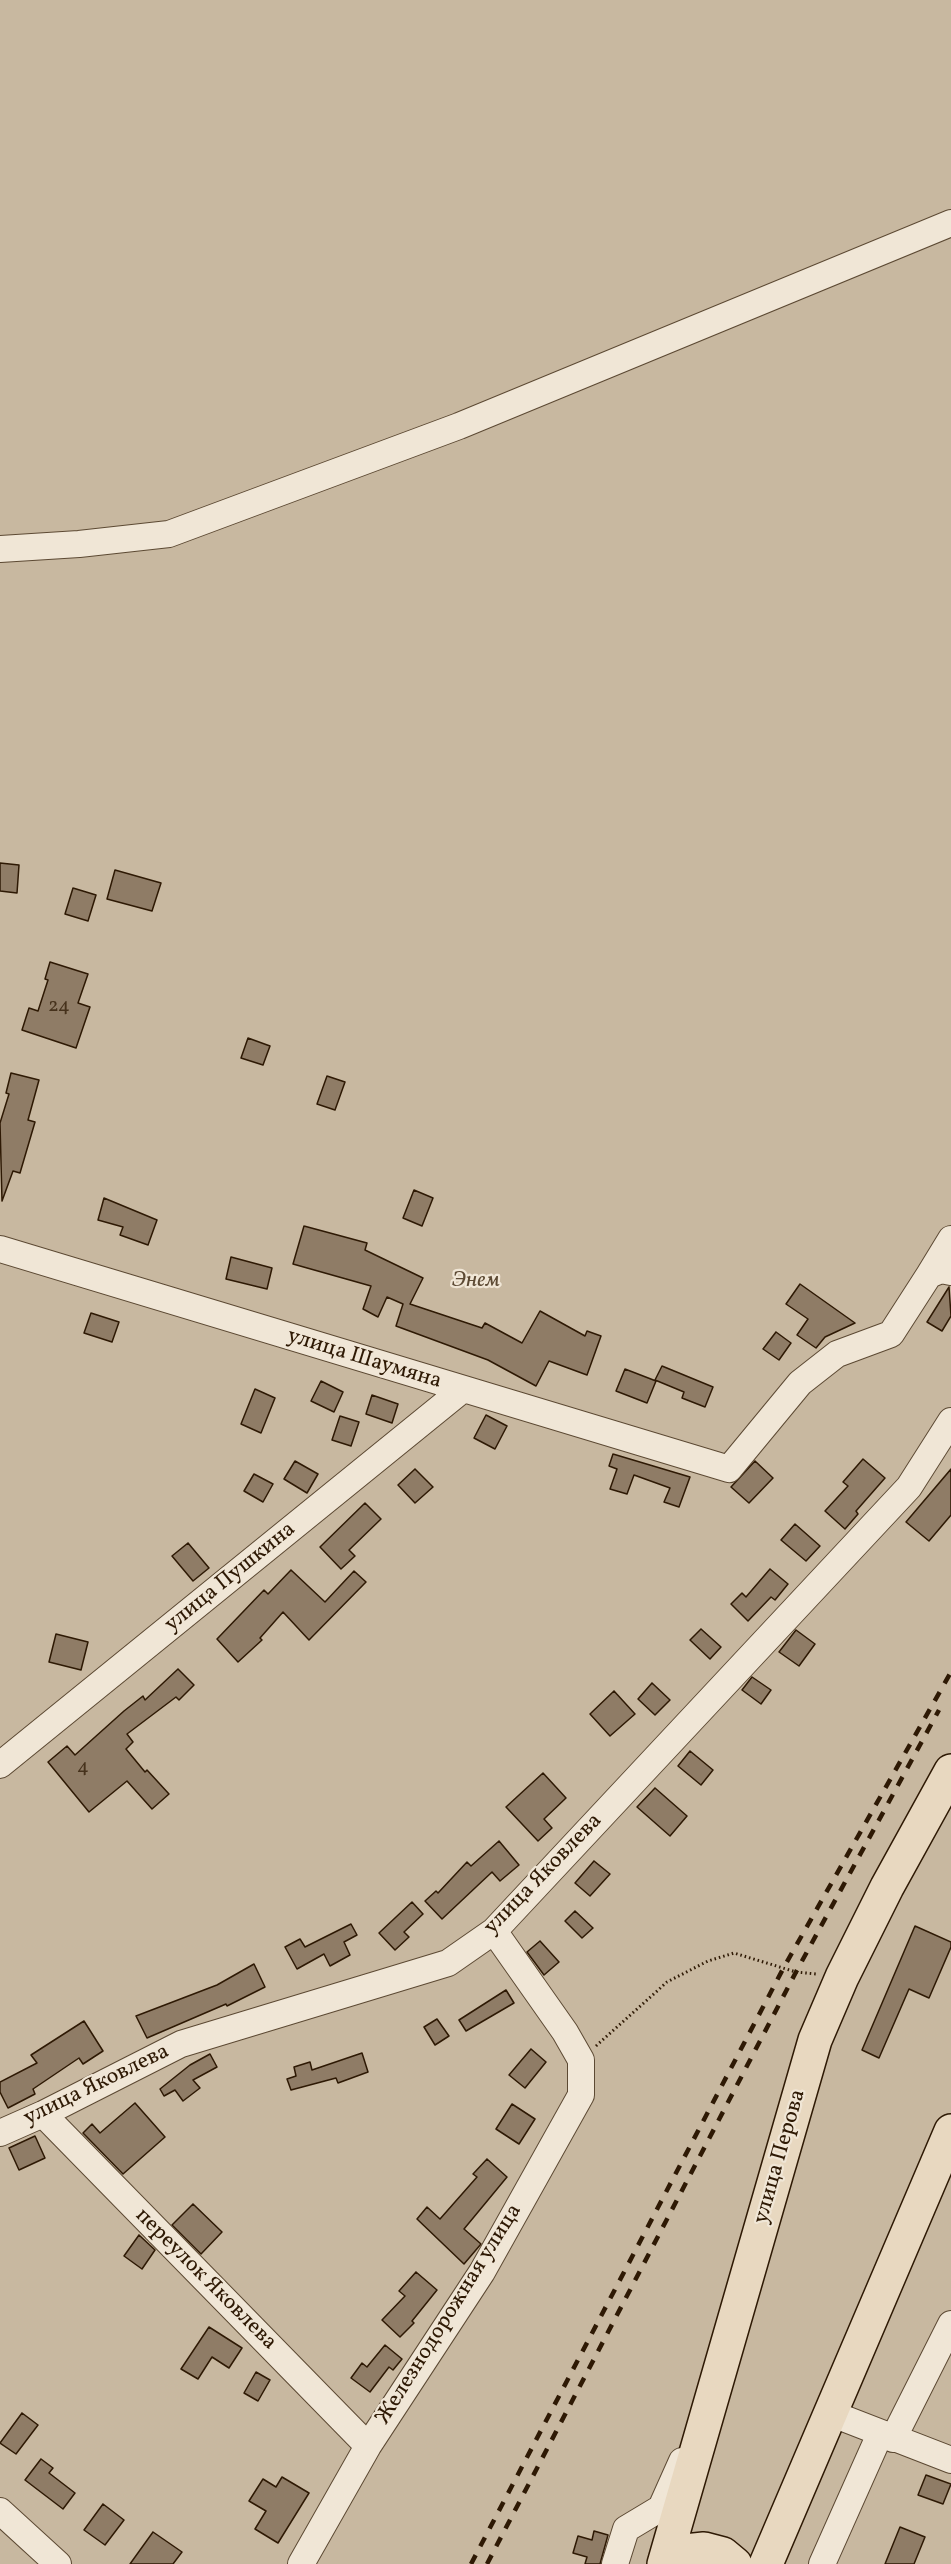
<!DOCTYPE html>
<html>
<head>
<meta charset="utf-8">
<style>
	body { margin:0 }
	canvas { display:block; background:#e8d8c0 }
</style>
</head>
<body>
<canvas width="951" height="2564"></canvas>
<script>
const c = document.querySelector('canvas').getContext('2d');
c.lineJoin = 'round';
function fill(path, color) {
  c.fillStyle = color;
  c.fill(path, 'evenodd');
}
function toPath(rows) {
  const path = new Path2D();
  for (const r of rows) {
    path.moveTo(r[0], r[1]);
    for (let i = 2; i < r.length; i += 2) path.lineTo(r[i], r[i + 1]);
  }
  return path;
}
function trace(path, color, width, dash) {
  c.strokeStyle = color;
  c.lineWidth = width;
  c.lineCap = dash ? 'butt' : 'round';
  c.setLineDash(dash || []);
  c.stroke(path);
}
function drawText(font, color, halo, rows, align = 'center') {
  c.font = font + ' Vollkorn,serif';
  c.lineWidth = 4.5;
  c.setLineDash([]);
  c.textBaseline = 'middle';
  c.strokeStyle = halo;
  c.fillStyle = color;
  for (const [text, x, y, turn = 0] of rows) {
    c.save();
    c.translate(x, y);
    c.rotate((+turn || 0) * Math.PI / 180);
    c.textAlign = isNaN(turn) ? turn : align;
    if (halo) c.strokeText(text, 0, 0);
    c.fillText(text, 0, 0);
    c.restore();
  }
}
const green = toPath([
	[0,0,951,0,951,2564,0,2564]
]);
const building = toPath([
	[0,863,19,865,17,893,0,891,0,863],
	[115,870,161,883,152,911,107,899,115,870],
	[73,888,96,895,88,921,65,914,73,888],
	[50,962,88,974,78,1003,90,1007,76,1048,22,1030,29,1008,38,1011,48,980,45,979,50,962],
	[248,1038,270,1046,263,1065,241,1058,248,1038],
	[11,1073,39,1080,28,1120,35,1122,20,1173,13,1171,2,1201,0,1123,9,1094,6,1093,11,1073],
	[327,1076,345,1082,335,1110,317,1104,327,1076],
	[414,1190,433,1198,422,1226,403,1218,414,1190],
	[104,1198,157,1220,148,1245,120,1235,123,1227,98,1220,104,1198],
	[304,1226,367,1243,365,1250,423,1278,410,1304,482,1328,485,1323,522,1343,540,1311,585,1336,587,1331,601,1336,587,1375,549,1361,536,1386,488,1360,396,1326,403,1304,387,1297,378,1317,363,1309,371,1286,293,1264,304,1226],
	[231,1257,272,1268,267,1289,226,1279,231,1257],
	[800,1284,855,1323,825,1337,816,1348,797,1335,808,1319,786,1304,800,1284],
	[949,1287,951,1316,942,1331,927,1322,949,1287],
	[91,1313,119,1322,112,1342,84,1333,91,1313],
	[776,1332,791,1343,779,1360,763,1349,776,1332],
	[662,1366,713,1387,705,1407,682,1398,684,1392,655,1380,662,1366],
	[625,1369,656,1381,647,1403,616,1391,625,1369],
	[321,1381,343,1392,334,1412,311,1401,321,1381],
	[255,1389,275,1398,261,1433,241,1424,255,1389],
	[372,1395,398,1404,392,1423,366,1414,372,1395],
	[486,1415,507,1426,495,1449,474,1438,486,1415],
	[340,1416,359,1422,351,1446,332,1440,340,1416],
	[613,1454,690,1477,679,1507,664,1502,670,1488,634,1475,627,1494,610,1489,617,1469,609,1466,613,1454],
	[863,1459,885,1478,856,1511,858,1514,845,1529,825,1511,848,1486,843,1482,863,1459],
	[295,1461,318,1474,307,1493,284,1479,295,1461],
	[755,1461,773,1478,749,1503,731,1487,755,1461],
	[415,1469,433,1487,415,1503,398,1485,415,1469],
	[951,1469,951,1515,929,1541,906,1522,951,1469],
	[254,1474,273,1484,263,1502,244,1491,254,1474],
	[365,1503,381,1519,349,1550,355,1556,341,1569,320,1547,365,1503],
	[795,1524,820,1546,806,1561,781,1540,795,1524],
	[188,1543,209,1568,193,1581,172,1556,188,1543],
	[770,1569,788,1584,775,1600,771,1597,748,1621,731,1604,742,1593,746,1597,770,1569],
	[291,1570,325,1602,354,1571,366,1582,309,1640,283,1612,260,1638,262,1640,238,1662,217,1639,264,1590,268,1594,291,1570],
	[701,1629,721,1647,710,1659,690,1640,701,1629],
	[796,1630,815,1644,799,1666,779,1652,796,1630],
	[56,1634,88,1642,81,1670,49,1662,56,1634],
	[178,1669,194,1685,179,1700,176,1697,127,1734,133,1742,126,1749,145,1772,147,1770,169,1794,152,1809,127,1781,89,1812,48,1762,67,1746,75,1755,124,1711,143,1696,145,1700,178,1669],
	[752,1677,771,1690,761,1704,742,1690,752,1677],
	[652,1683,670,1700,655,1715,638,1699,652,1683],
	[614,1691,635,1714,610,1736,590,1714,614,1691],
	[690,1751,713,1770,701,1785,678,1766,690,1751],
	[543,1773,566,1798,544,1819,552,1828,538,1841,506,1807,543,1773],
	[655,1788,687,1816,670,1836,637,1807,655,1788],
	[499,1841,519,1865,500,1881,492,1872,442,1919,425,1901,436,1891,438,1893,467,1862,471,1866,499,1841],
	[594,1861,610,1874,590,1896,575,1883,594,1861],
	[412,1902,423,1914,404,1932,409,1937,395,1950,379,1933,412,1902],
	[575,1911,593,1928,582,1938,565,1921,575,1911],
	[351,1924,357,1935,344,1942,350,1955,330,1966,324,1954,297,1969,285,1947,300,1939,305,1947,351,1924],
	[915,1926,951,1942,951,1947,929,1998,909,1989,879,2058,862,2050,915,1926],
	[540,1941,559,1962,544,1975,527,1952,540,1941],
	[254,1964,265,1987,227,2006,226,2004,147,2038,136,2016,217,1985,254,1964],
	[506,1990,514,2003,466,2031,459,2020,506,1990],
	[437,2019,449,2036,435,2045,424,2027,437,2019],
	[84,2021,103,2051,83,2064,79,2058,33,2089,35,2094,8,2108,0,2092,0,2082,37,2063,31,2055,84,2021],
	[531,2049,546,2062,525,2088,509,2075,531,2049],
	[362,2053,368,2072,338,2083,336,2078,291,2090,287,2079,296,2076,294,2067,310,2062,312,2070,362,2053],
	[210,2054,217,2067,193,2080,200,2088,183,2101,175,2090,164,2096,160,2089,190,2065,210,2054],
	[135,2103,165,2137,123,2174,83,2133,92,2124,100,2133,135,2103],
	[512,2104,535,2119,519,2144,496,2129,512,2104],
	[35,2136,45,2158,19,2170,9,2148,35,2136],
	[487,2159,507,2177,464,2229,481,2244,464,2264,417,2219,427,2207,440,2219,477,2177,473,2174,487,2159],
	[193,2204,222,2232,201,2254,172,2225,193,2204],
	[139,2235,155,2250,142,2269,124,2256,139,2235],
	[416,2272,437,2290,412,2321,414,2323,400,2337,382,2320,405,2296,399,2291,416,2272],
	[209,2327,242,2348,229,2368,212,2357,198,2379,181,2369,209,2327],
	[385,2345,402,2359,393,2370,389,2367,370,2392,351,2378,362,2363,367,2367,385,2345],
	[256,2372,270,2380,258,2401,244,2393,256,2372],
	[22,2413,38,2425,16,2454,0,2443,22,2413],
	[41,2459,53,2468,49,2473,75,2493,63,2509,25,2480,41,2459],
	[926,2475,951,2484,943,2504,918,2495,926,2475],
	[282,2477,309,2493,278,2543,255,2529,266,2511,249,2501,263,2479,276,2487,282,2477],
	[103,2504,124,2520,105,2545,84,2530,103,2504],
	[900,2527,925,2537,914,2564,885,2564,900,2527],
	[594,2531,608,2535,600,2564,585,2564,587,2557,573,2553,578,2536,592,2540,594,2531],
	[153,2532,182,2552,173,2564,130,2564,153,2532]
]);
const path = toPath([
	[596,2046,667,1982,708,1961,734,1953,796,1972,816,1974]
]);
const minor = toPath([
	[0,549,79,544,169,534,459,426,951,223],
	[0,1249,729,1469,800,1383,837,1354,891,1334,929,1275,941,1270,951,1272],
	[929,1275,951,1239],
	[0,1765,462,1390],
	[43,2114,368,2446],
	[0,2133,43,2114,181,2044,448,1963,494,1931,909,1487,951,1421],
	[830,2413,951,2460],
	[893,2439,951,2324],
	[0,2511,58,2564],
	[301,2564,368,2446,482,2272,581,2095,581,2060,565,2032,494,1931],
	[615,2564,626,2529,661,2508,682,2461],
	[822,2564,880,2434]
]);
const highway = toPath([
	[664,2564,815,2040,842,1977,887,1887,951,1771],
	[669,2564,685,2551,704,2549,723,2554,735,2564],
	[766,2564,951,2131]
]);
const rail = toPath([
	[471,2564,784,1967,951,1672],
	[487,2564,796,1972,939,1710]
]);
const numberNames = [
	["24",59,1007],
	["4",83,1768]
];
const parkNames = [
	["Энем",476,1282]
];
const streetNames = [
	["улица Шаумяна",364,1360,17],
	["улица Пушкина",231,1578,-39],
	["улица Яковлева",544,1875,-46],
	["улица Яковлева",97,2086,-26],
	["улица Перова",781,2157,-74],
	["переулок Яковлева",205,2280,45],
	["Железнодорожная улица",450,2315,-58]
];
fill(green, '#c8b8a0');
fill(building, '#8f7c66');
trace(building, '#2e1904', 1.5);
trace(minor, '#5c4933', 28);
trace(highway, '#2e1904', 36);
trace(path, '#2e1904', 3, [1.5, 3]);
trace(minor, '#f0e6d6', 26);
trace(highway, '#e8d8c0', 33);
trace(rail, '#2e1904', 4.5, [10, 10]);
drawText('20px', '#46321c', null, numberNames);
drawText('italic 22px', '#5c4933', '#f0e6d6', parkNames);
drawText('22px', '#2e1904', '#f0e6d6', streetNames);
</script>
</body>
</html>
